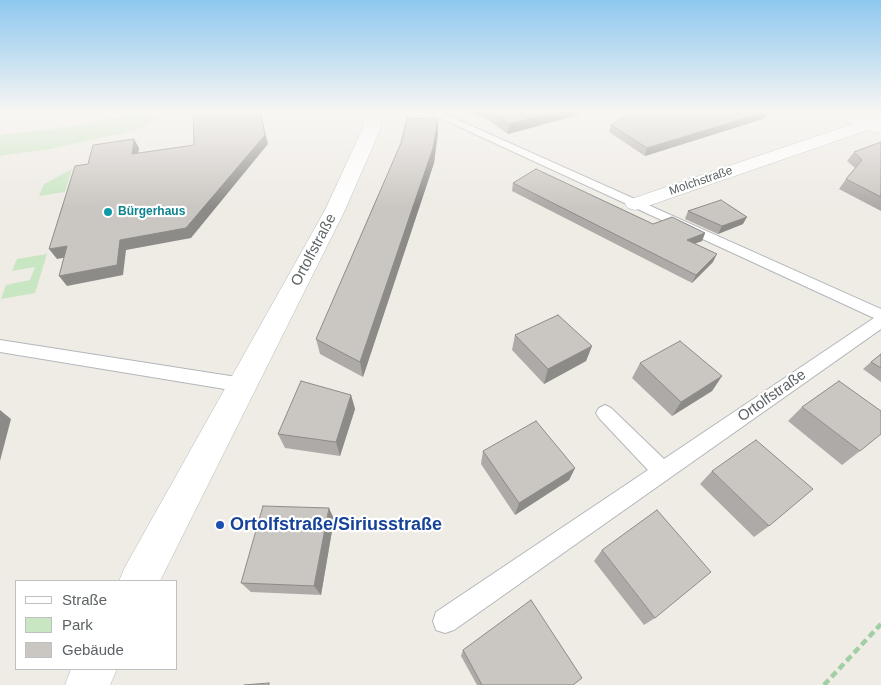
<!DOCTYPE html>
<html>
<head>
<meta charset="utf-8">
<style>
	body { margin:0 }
	#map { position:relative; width:881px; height:685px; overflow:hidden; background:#efebe5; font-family:Helvetica,sans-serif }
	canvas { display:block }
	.legend { position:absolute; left:15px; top:580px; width:162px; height:90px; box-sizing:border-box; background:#fff; border:1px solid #bec0c1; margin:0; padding:6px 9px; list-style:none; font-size:15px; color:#5d6265 }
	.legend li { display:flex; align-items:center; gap:10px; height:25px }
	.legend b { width:25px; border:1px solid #bec0c1 }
</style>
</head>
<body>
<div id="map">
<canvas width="881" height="685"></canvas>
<ul class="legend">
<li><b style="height:6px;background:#fff"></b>Straße</li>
<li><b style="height:14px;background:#c9e6c3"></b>Park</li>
<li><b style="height:14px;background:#cac6c2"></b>Gebäude</li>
</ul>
</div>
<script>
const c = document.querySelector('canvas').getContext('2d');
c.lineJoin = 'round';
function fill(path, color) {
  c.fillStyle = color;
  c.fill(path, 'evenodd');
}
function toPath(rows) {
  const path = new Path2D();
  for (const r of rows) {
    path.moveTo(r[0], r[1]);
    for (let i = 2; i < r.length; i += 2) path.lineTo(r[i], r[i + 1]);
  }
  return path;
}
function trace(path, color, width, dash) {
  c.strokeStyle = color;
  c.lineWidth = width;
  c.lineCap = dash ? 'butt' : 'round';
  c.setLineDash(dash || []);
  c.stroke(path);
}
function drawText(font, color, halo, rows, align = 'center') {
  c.font = font + ' Helvetica,sans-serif';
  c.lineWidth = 4.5;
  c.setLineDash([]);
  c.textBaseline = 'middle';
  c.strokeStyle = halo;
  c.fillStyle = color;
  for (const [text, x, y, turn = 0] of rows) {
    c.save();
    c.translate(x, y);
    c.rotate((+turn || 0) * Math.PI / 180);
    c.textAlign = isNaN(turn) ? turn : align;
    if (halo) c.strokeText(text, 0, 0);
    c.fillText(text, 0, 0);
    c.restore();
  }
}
const green = toPath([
	[139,113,150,114,154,116,151,123,134,131,50,149,0,156,0,136,5,134,68,127],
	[72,169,65,192,39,196,44,184],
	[47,254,35,293,1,299,6,285,30,280,35,267,12,271,17,259]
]);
const path = toPath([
	[824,685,881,624]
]);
const lane = toPath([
	[425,111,438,111,881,309,881,329,454,630,445,633,436,630,433,621,436,612,648,470,599,418,596,413,599,408,605,405,611,408,664,459,874,318,425,111],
	[0,340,243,378,249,380,252,385,249,390,243,392,0,352,0,340]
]);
const street = toPath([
	[829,111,851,111,869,119,881,115,881,132,877,133,868,130,642,208,635,210,628,208,625,204,628,200,853,124,831,114,829,111]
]);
const secondary = toPath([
	[366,111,382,111,380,130,345,210,160,581,119,581,125,567,325,210,362,130,366,111],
	[71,669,117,669,110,685,65,685,71,669]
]);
const wall = toPath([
	[471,111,579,111,578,115,508,134,481,115,476,116],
	[769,111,766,118,645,156,609,132,611,125],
	[438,119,438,133,434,163,363,377,320,354,316,339],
	[881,142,881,211,839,189,846,179,855,168,847,161,854,152],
	[513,183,653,224,705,233,702,241,695,243,713,262,692,283,512,191],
	[688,211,743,224,718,234,685,219],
	[515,335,592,346,586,361,544,384,512,350],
	[881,354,881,382,863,369,871,362],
	[640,363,722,376,712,391,672,416,632,378],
	[351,395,355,409,340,456,285,448,278,434],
	[802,407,860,451,842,465,788,421],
	[483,451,575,468,569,480,515,515,481,464],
	[712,471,769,526,754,537,700,484],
	[334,519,321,595,251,592,241,583],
	[602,550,655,618,644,625,594,561],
	[463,650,573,685,477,685,461,656]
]);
const shadedWall = toPath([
	[260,111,268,144,191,238,126,250,123,275,67,286,59,276,120,240],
	[477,111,481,111,481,115,476,116],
	[560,111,579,111,578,115,508,134,509,124],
	[769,111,766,118,645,156,647,148],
	[438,119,438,133,434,163,363,377,360,362],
	[134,139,139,148,137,163,132,154],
	[747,217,743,224,718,234,722,226],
	[705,233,702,241,684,248,687,240],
	[67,246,74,256,57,259,49,249],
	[717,254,713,262,692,283,696,275],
	[592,346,586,361,544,384,548,369],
	[722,376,712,391,672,416,681,402],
	[351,395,355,409,340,456,336,442],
	[0,410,11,419,0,461],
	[575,468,569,480,515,515,519,503],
	[329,508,334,519,321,595,314,586]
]);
const building = toPath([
	[193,111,260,111,265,135,186,228,120,240,117,265,59,276,67,246,49,249,75,166,88,164,93,145,134,139,132,154,194,145,193,111],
	[489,111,560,111,509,124,489,111],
	[634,111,769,111,647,148,611,125,634,111],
	[407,118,438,119,433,148,360,362,316,339,401,143,407,118],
	[881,142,881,197,846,179,862,160,854,152,881,142],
	[536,169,653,224,672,217,705,233,687,240,717,254,696,275,513,183,536,169],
	[721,200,747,217,722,226,688,211,721,200],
	[558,315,592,346,548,369,515,335,558,315],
	[680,341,722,376,681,402,640,363,680,341],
	[881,354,881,368,871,362,881,354],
	[301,381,351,395,336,442,278,434,301,381],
	[839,381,881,411,881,434,860,451,802,407,839,381],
	[536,421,575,468,519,503,483,451,536,421],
	[756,440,813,489,769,526,712,471,756,440],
	[263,506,329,508,314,586,241,583,263,506],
	[657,510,711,572,655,618,602,550,657,510],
	[531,600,582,678,573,685,482,685,463,650,531,600],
	[269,683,269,685,244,685,269,683]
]);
const markers = [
	[108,212,5,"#0f9aa8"],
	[220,525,5,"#1a4fb4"]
];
const farStreetnames = [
	["Molchstraße",701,181,-19]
];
const farCulturenames = [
	["Bürgerhaus",118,212]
];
const streetNames = [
	["Ortolfstraße",314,250,-62],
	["Ortolfstraße",772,396,-35]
];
const nearTransitnames = [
	["Ortolfstraße/Siriusstraße",230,525]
];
fill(green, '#c9e6c3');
trace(lane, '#b3b7ba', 2);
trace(street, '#b3b7ba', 1);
trace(secondary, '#b4b9bc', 1);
trace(path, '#a0cea5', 4.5, [7, 4]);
fill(lane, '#fff');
fill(street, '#fff');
fill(secondary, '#fff');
fill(wall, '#aeaaa7');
fill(shadedWall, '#8d8b88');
fill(building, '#cac6c2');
trace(building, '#8d8b88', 1);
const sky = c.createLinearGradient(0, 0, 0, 207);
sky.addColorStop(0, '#8ec8f0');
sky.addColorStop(0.54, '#f8f6f3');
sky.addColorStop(1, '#f8f6f300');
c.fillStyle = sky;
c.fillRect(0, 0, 881, 207);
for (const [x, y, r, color] of markers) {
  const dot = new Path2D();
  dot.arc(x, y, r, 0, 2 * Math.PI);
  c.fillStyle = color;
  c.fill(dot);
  trace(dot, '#fff', 2);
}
drawText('12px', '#5d6265', '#fff', farStreetnames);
drawText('bold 12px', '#0d838f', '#fff', farCulturenames, 'left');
drawText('15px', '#5d6265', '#fff', streetNames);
drawText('bold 18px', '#164399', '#fff', nearTransitnames, 'left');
</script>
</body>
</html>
